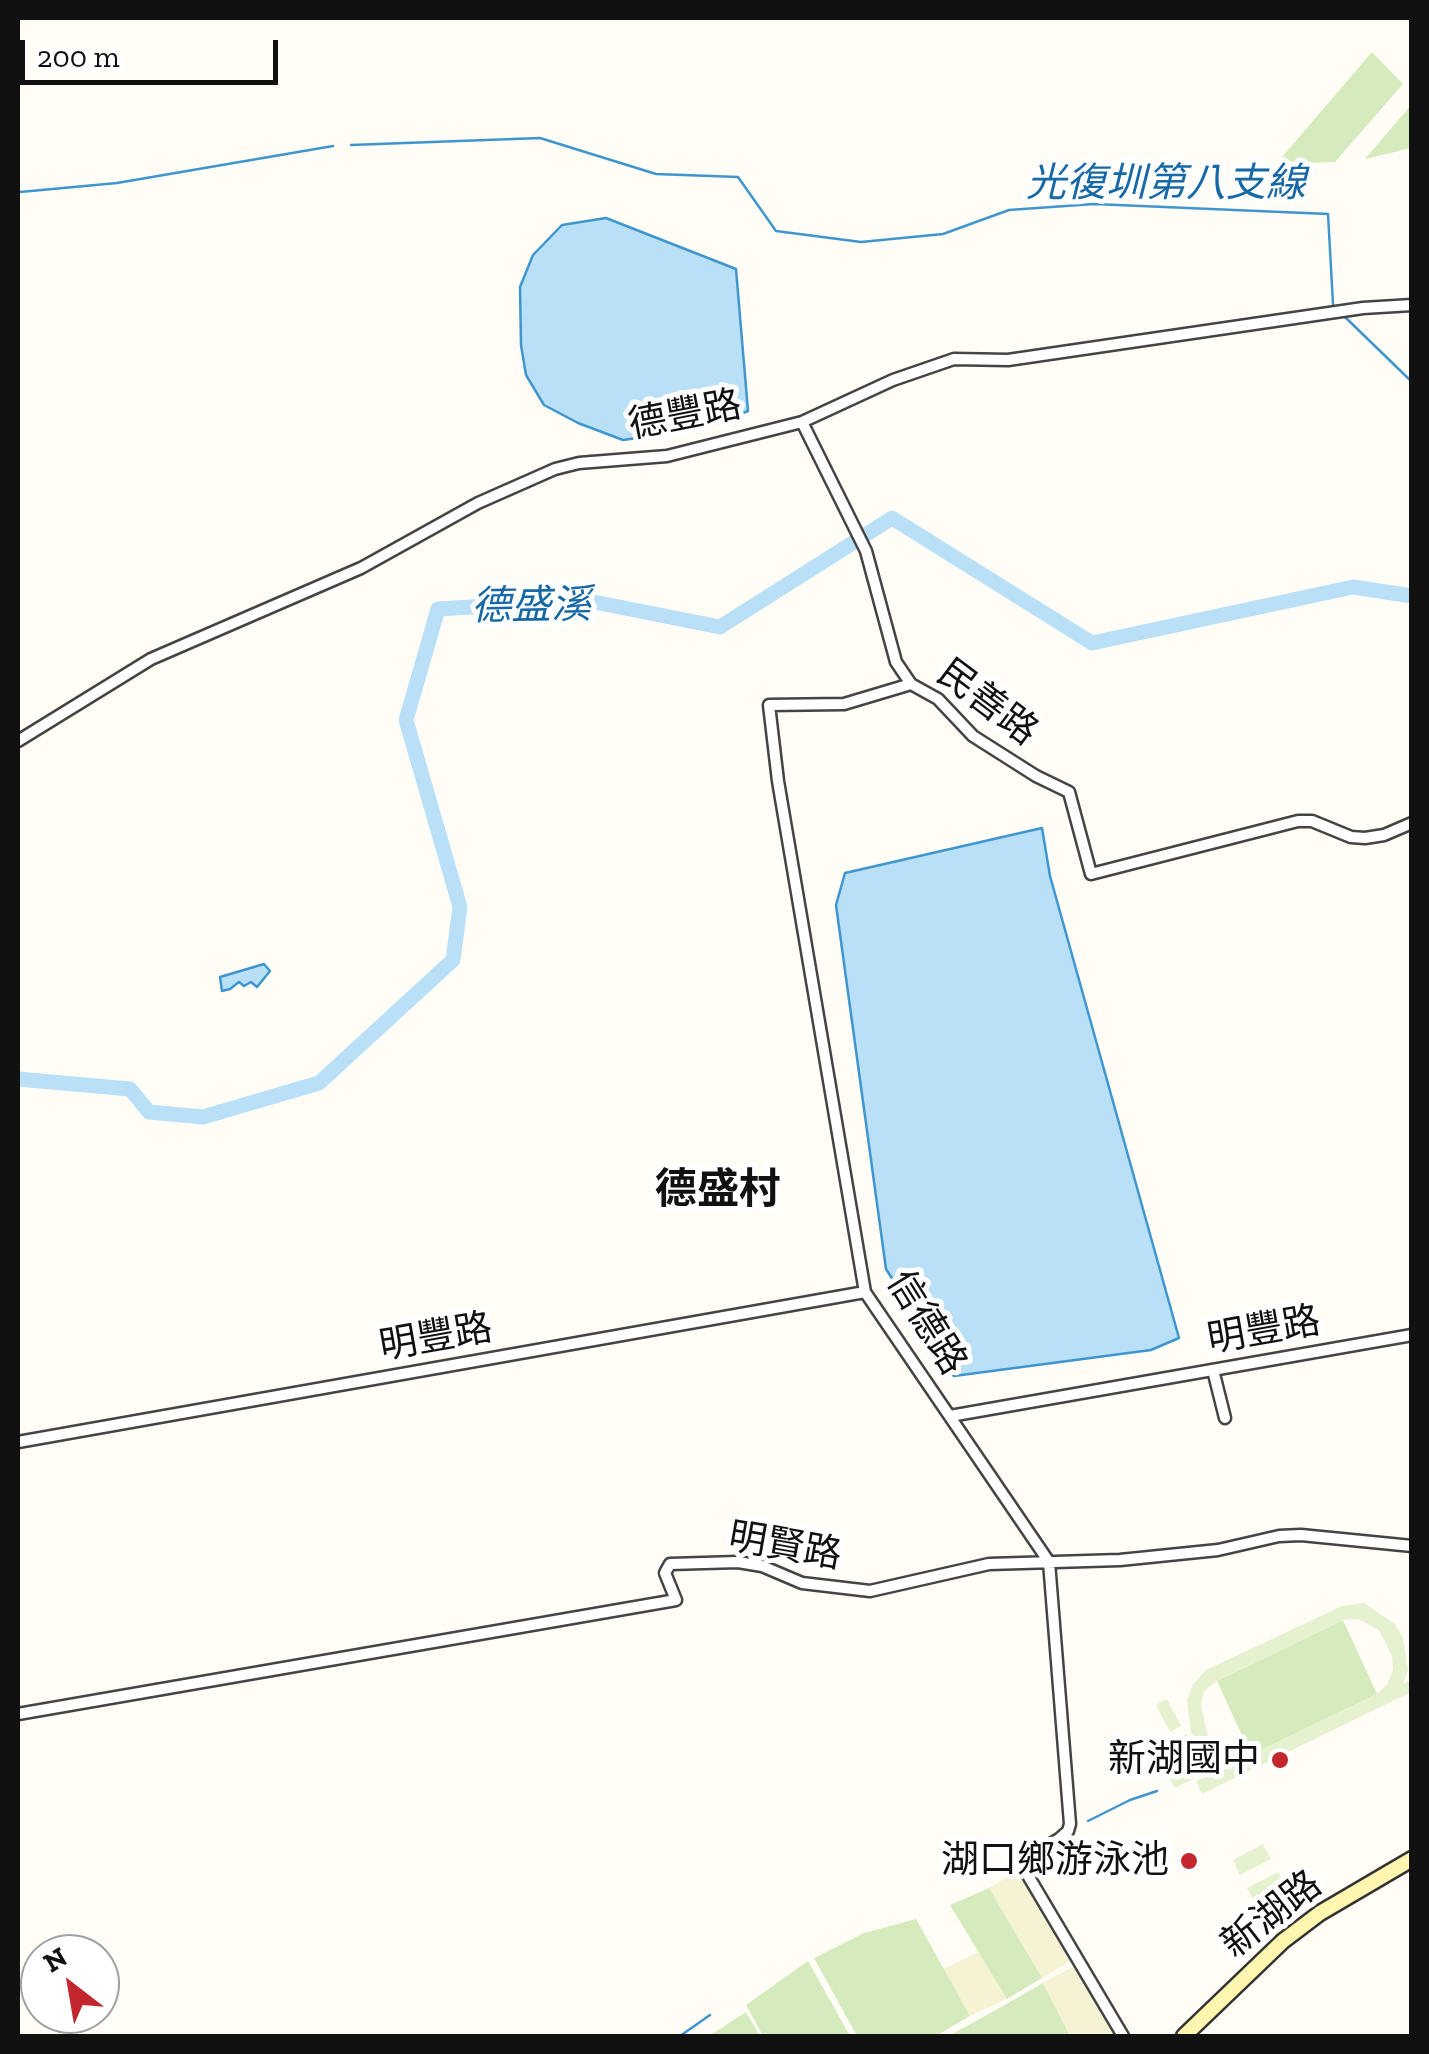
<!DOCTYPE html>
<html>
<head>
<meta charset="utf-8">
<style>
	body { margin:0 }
	#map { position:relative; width:1429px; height:2054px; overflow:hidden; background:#fffdf5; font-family:"Zilla Slab",serif }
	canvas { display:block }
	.frame { position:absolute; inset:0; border:20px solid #111; pointer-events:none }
	.north { position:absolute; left:20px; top:1934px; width:100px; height:100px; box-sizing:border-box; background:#fff; border:2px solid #a0a0a0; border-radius:50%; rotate:329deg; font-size:28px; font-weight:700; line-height:40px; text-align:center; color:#111 }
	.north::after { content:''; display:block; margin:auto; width:35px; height:45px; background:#c4262e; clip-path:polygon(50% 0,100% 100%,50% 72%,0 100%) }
	.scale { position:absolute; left:20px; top:40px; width:258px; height:45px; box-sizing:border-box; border:5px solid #111; border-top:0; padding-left:12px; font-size:30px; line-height:35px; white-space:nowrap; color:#111; -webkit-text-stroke:8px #fff; paint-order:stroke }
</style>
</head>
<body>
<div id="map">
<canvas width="1429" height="2054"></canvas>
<div class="frame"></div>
<div class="north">N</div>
<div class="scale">200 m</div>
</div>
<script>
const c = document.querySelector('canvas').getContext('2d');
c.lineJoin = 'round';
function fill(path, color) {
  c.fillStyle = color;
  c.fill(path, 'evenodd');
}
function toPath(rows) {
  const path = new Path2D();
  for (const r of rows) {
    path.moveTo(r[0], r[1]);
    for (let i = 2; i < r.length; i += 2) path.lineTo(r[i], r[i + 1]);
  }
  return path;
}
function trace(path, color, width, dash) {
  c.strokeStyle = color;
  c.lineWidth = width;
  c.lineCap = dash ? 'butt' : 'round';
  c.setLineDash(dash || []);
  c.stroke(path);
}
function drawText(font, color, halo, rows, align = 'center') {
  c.font = font + ' "Zilla Slab","Noto Sans TC",serif';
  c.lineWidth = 10;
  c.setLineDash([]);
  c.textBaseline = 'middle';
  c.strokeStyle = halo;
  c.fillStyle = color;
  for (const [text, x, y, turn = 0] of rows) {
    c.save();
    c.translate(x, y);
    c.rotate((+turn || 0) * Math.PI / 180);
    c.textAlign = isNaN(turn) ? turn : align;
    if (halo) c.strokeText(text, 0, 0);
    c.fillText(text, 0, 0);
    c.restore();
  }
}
const farmland = toPath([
	[1020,1869,1072,1960,1042,1978,989,1888],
	[979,1952,1007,1999,970,2016,943,1969],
	[1076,1965,1119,2036,1069,2036,1043,1983]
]);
const green = toPath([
	[1372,52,1403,84,1335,162,1276,164],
	[1411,105,1411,148,1365,159],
	[1343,1620,1377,1694,1251,1755,1217,1681],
	[989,1888,1042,1978,1007,1999,950,1905],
	[916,1919,970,2016,936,2036,857,2036,814,1958,864,1933],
	[808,1961,850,2036,763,2036,746,2005],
	[1043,1983,1070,2036,949,2036,1010,2002],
	[746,2012,760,2036,709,2036]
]);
const pitch = toPath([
	[1364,1603,1395,1624,1403,1638,1408,1670,1403,1684,1411,1680,1411,1692,1202,1794,1196,1781,1224,1767,1210,1756,1191,1733,1187,1700,1193,1684,1206,1670,1342,1606],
	[1358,1619,1379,1630,1392,1656,1393,1670,1387,1684,1377,1694,1251,1755,1233,1756,1208,1737,1201,1706,1204,1691,1217,1681,1343,1620],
	[1167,1699,1181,1726,1170,1732,1156,1705],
	[1187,1734,1194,1749,1164,1765,1156,1750],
	[1197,1758,1205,1773,1175,1788,1167,1774],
	[1263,1844,1271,1859,1240,1875,1233,1860],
	[1278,1872,1287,1888,1256,1905,1247,1888]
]);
const water = toPath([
	[606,218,736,269,748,411,703,429,623,440,578,423,544,405,526,375,521,345,520,287,533,255,562,225,606,218],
	[1042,828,1050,876,1179,1338,1151,1350,954,1376,886,1269,836,905,845,873,1042,828],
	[264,964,270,971,257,987,251,982,244,986,239,982,230,989,222,991,220,977,264,964]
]);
const stream = toPath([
	[351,145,540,138,656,174,738,177,776,231,861,242,943,234,1009,210,1094,204,1328,214,1333,304],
	[20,192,117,183,333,146],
	[1345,317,1412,382],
	[1088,1821,1130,1800,1157,1791],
	[680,2036,710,2015]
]);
const river = toPath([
	[18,1079,130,1089,149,1112,203,1117,319,1083,453,960,460,907,406,720,438,609,584,600,720,627,892,518,1092,643,1353,587,1412,596]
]);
const street = toPath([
	[802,422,866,551,896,662,911,684,938,699,973,736,1036,776,1069,792,1091,874,1298,821,1312,821,1351,837,1365,838,1384,835,1412,823],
	[911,684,844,704,769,705,778,781,865,1292,1049,1562,1070,1824,1068,1831,1059,1839,1020,1862,1123,2036],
	[18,741,151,659,361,568,478,503,555,469,579,463,667,456,802,422,893,380,954,359,1008,360,1363,308,1412,305],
	[1213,1370,1225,1418],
	[950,1416,1412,1335],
	[18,1442,865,1292],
	[18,1714,676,1600,665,1573,670,1564,738,1562,762,1566,802,1583,870,1591,989,1564,1120,1560,1218,1550,1279,1536,1301,1535,1412,1546]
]);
const secondary = toPath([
	[1184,2036,1283,1941,1320,1913,1412,1859]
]);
const markers = [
	[1280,1760,10,"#c4262e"],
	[1189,1861,10,"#c4262e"]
];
const streetNames = [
	["德豐路",685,416,-11],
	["民善路",987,703,37],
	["信德路",926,1323,58],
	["明豐路",1264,1331,-10],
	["明豐路",436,1338,-10],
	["明賢路",785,1547,10],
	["新湖路",1272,1915,-38]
];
const poiNames = [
	["新湖國中",1260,1760],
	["湖口鄉游泳池",1169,1861]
];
const waterNames = [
	["光復圳第八支線",1166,185],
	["德盛溪",531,607,-1]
];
const quarterNames = [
	["德盛村",718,1191]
];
fill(farmland, '#f6f3d4');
fill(green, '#d5ebbd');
fill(pitch, '#e6f2cf');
fill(water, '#b9e0f7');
trace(water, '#3f96cf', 2.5);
trace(stream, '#3f96cf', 2.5);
trace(river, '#b9e0f7', 15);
trace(street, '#444', 15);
trace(secondary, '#333', 19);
trace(street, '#fff', 10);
trace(secondary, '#fff6b0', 14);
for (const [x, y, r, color] of markers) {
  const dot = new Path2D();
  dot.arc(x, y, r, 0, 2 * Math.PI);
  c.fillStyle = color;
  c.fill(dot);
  trace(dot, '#fff', 4);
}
drawText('38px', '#111', '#fff', streetNames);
drawText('38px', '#111', '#fff', poiNames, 'right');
drawText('italic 40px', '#1768a6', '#fff', waterNames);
drawText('bold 42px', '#111', '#fff', quarterNames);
</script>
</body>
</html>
